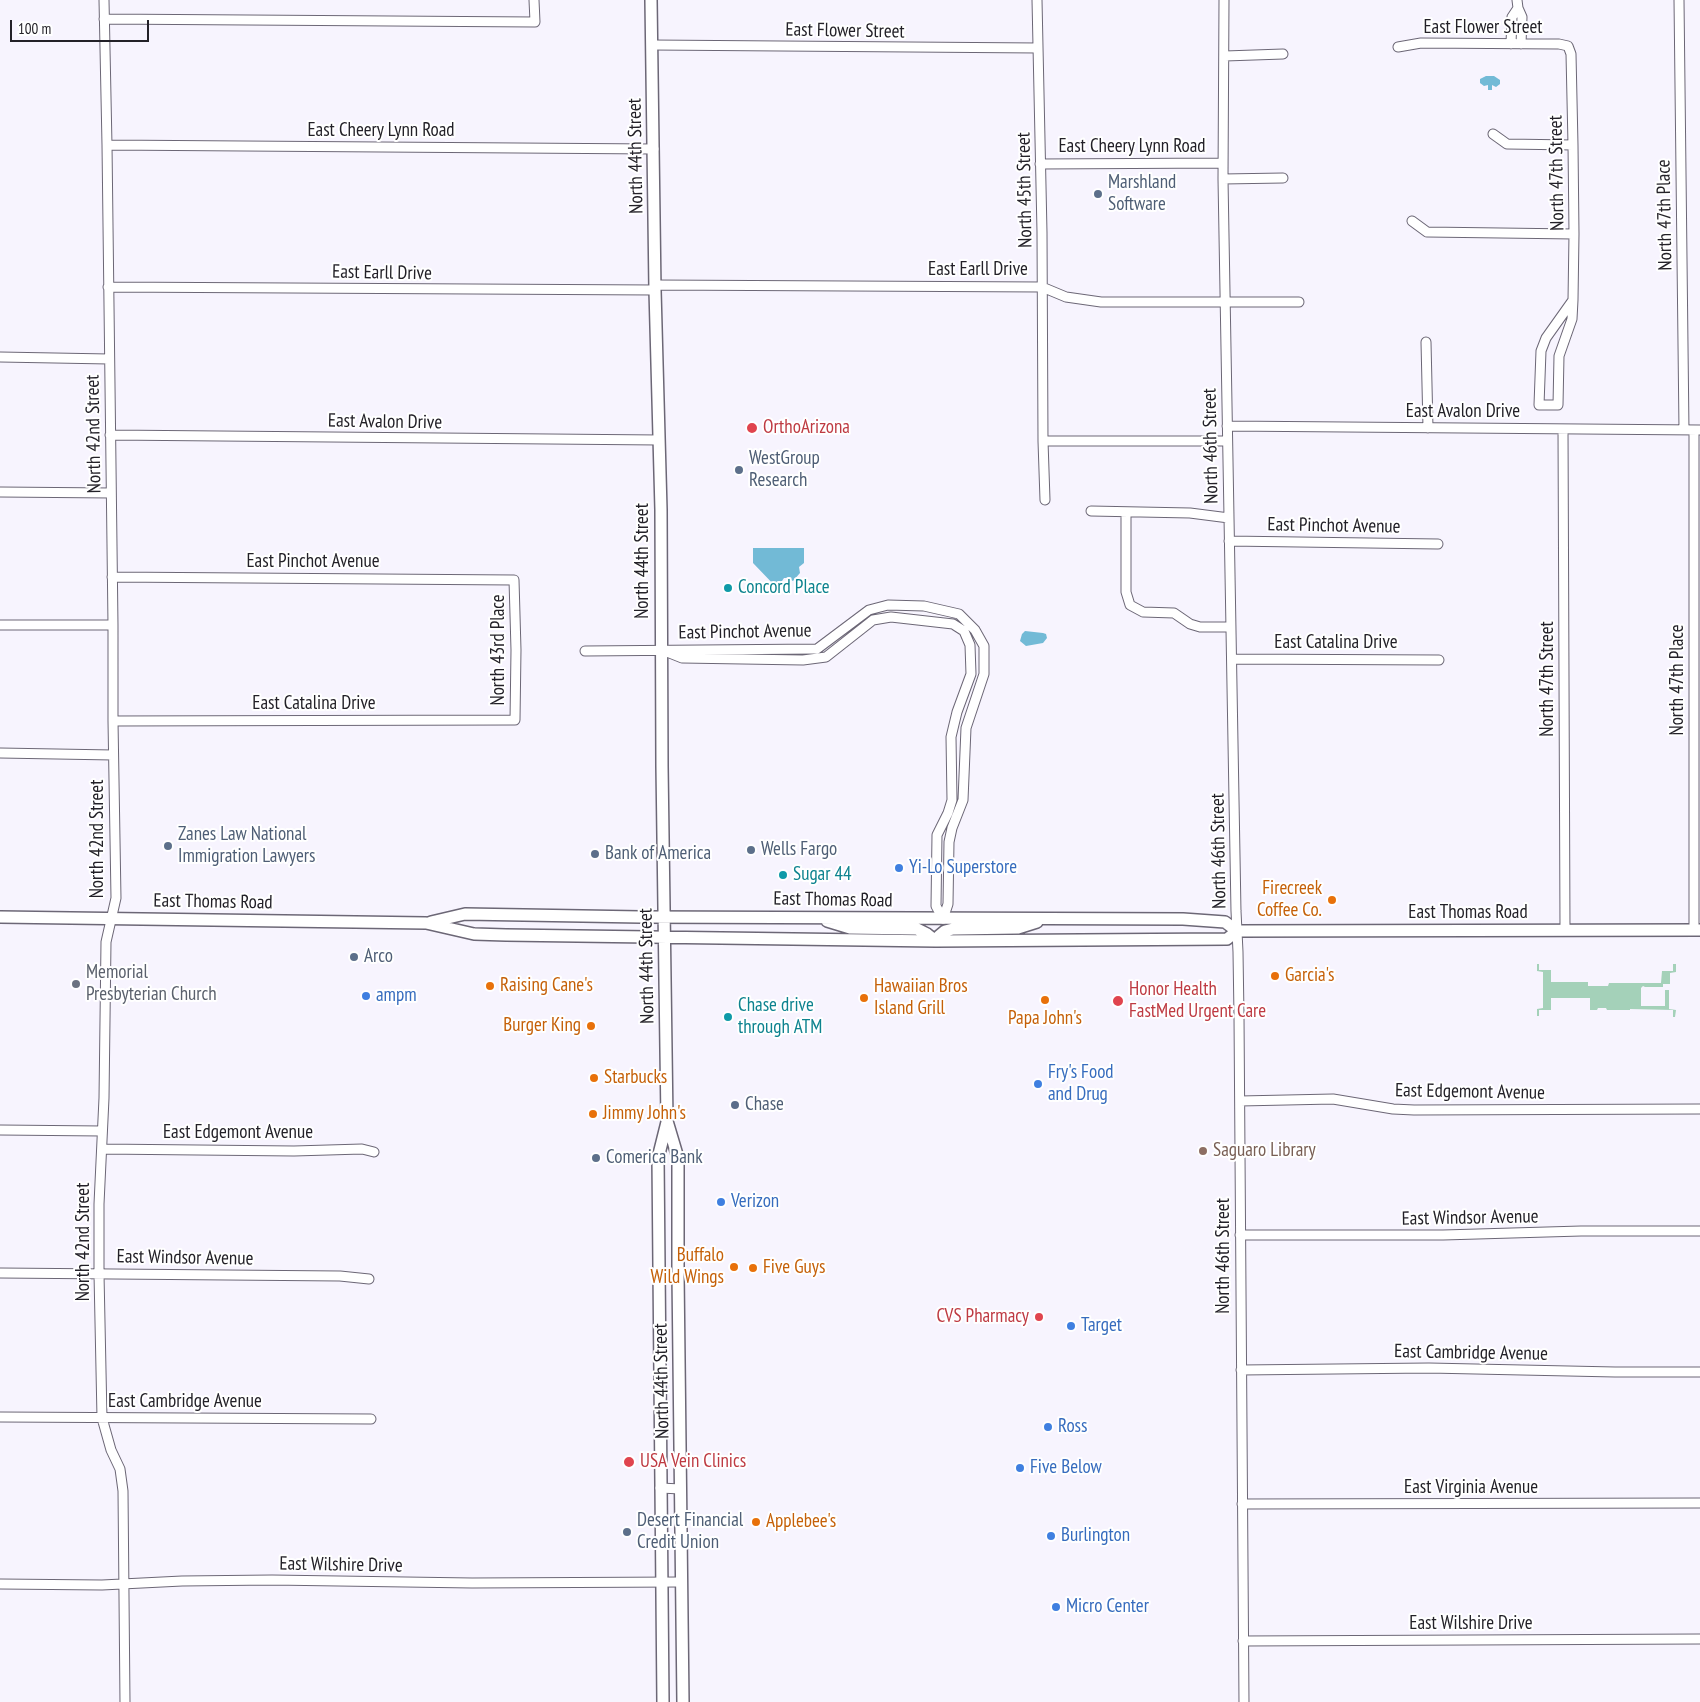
<!DOCTYPE html>
<html>
<head>
<meta charset="utf-8">
<style>
	body { margin:0 }
	#map { position:relative; width:1700px; height:1702px; overflow:hidden; background:#f7f4fe; font-family:"PT Sans Narrow",sans-serif }
	canvas { display:block }
	.scale { position:absolute; left:10px; top:20px; width:139px; height:22px; box-sizing:border-box; border:2px solid #232128; border-top:0; padding-left:6px; font-size:15px; line-height:18px; white-space:nowrap; color:#232128; -webkit-text-stroke:4px #fff; paint-order:stroke }
</style>
</head>
<body>
<div id="map">
<canvas width="1700" height="1702"></canvas>
<div class="scale">100 m</div>
</div>
<script>
const c = document.querySelector('canvas').getContext('2d');
c.lineJoin = 'round';
function fill(path, color) {
  c.fillStyle = color;
  c.fill(path, 'evenodd');
}
function toPath(rows) {
  const path = new Path2D();
  for (const r of rows) {
    path.moveTo(r[0], r[1]);
    for (let i = 2; i < r.length; i += 2) path.lineTo(r[i], r[i + 1]);
  }
  return path;
}
function trace(path, color, width, dash) {
  c.strokeStyle = color;
  c.lineWidth = width;
  c.lineCap = dash ? 'butt' : 'round';
  c.setLineDash(dash || []);
  c.stroke(path);
}
function drawText(font, color, halo, rows, align = 'center') {
  c.font = font + ' "PT Sans Narrow",sans-serif';
  c.lineWidth = 4;
  c.setLineDash([]);
  c.textBaseline = 'middle';
  c.strokeStyle = halo;
  c.fillStyle = color;
  for (const [text, x, y, turn = 0] of rows) {
    c.save();
    c.translate(x, y);
    c.rotate((+turn || 0) * Math.PI / 180);
    c.textAlign = isNaN(turn) ? turn : align;
    if (halo) c.strokeText(text, 0, 0);
    c.fillText(text, 0, 0);
    c.restore();
  }
}
const green = toPath([
	[1537,964,1539,964,1539,970,1551,970,1551,982,1588,982,1588,986,1608,986,1609,983,1661,983,1662,971,1673,971,1673,964,1676,964,1676,972,1670,973,1670,984,1663,984,1663,987,1645,987,1643,986,1641,988,1641,1006,1665,1006,1665,990,1669,990,1669,1009,1676,1010,1675,1017,1673,1017,1673,1010,1630,1009,1630,1010,1607,1010,1606,1008,1598,1008,1597,1010,1590,1010,1590,998,1551,998,1551,1010,1539,1010,1539,1016,1537,1016,1537,1009,1543,1008,1543,972,1537,971]
]);
const water = toPath([
	[1486,76,1494,76,1500,80,1500,84,1496,87,1492,85,1492,90,1488,90,1488,85,1484,86,1480,83,1480,79],
	[753,548,804,548,804,563,799,567,800,573,793,581,787,578,784,578,780,584,781,588,777,588,753,563],
	[1025,631,1043,633,1046,634,1047,638,1043,643,1026,646,1020,641,1022,634]
]);
const minor = toPath([
	[104,0,107,145,113,625,113,721,116,898,106,942,104,1098,99,1204,99,1274,102,1418,111,1450,120,1469,123,1491,125,1702],
	[1037,0,1042,232,1043,441,1045,500],
	[1224,0,1223,179,1236,911,1238,952,1239,1016,1244,1702],
	[1517,0,1518,8,1522,17,1521,44],
	[1679,0,1684,430],
	[104,19,535,22,534,0],
	[1511,44,1512,17,1518,8],
	[652,45,1038,48],
	[1398,47,1421,43,1559,44,1568,46,1571,54,1573,145,1574,234,1573,300,1572,319,1559,356,1558,405,1539,405,1541,351,1546,338,1573,300],
	[1225,56,1283,54],
	[1493,134,1507,144,1573,145],
	[107,145,654,149],
	[1040,164,1223,163],
	[1223,179,1283,178],
	[1412,221,1427,232,1574,234],
	[655,285,1042,287,1066,297,1101,302,1299,302],
	[108,287,655,290],
	[1426,342,1428,428],
	[0,357,109,359],
	[1227,426,1699,430],
	[1563,429,1565,929],
	[1694,430,1694,930],
	[110,435,659,440],
	[1043,441,1227,441],
	[0,492,111,493],
	[1091,511,1190,513,1229,518],
	[1126,512,1126,592,1130,605,1143,612,1174,613,1190,624,1200,627,1231,627],
	[1229,541,1438,544],
	[112,577,514,580,516,650,515,720,113,721],
	[0,625,113,625],
	[585,651,817,649,869,610,888,605,924,606,959,614,975,630,984,646,984,674,966,728,963,800,952,828,949,842,948,904,943,919],
	[667,652,682,658,803,660,826,657,873,620,891,617,953,624,964,631,970,645,971,674,957,712,951,737,952,800,948,813,937,835,936,906,943,919],
	[1232,659,1439,660],
	[0,753,113,755],
	[1240,1101,1333,1099,1393,1109,1414,1110,1700,1109],
	[0,1130,102,1131],
	[102,1149,294,1151,362,1149,374,1152],
	[1240,1235,1443,1235,1581,1231,1700,1231],
	[0,1273,340,1276,369,1279],
	[1241,1370,1429,1368,1615,1372,1700,1372],
	[0,1417,371,1419],
	[660,1488,681,1489],
	[1242,1504,1700,1503],
	[0,1584,102,1585,182,1581,272,1580,472,1583,681,1582],
	[1243,1641,1700,1639]
]);
const major = toPath([
	[651,0,655,290,661,510,662,766,667,1121,678,1158,678,1274,683,1702],
	[0,917,426,923,474,934,506,935,936,941,1227,939,1237,931,1700,930],
	[827,921,850,928,917,929,927,934,936,941],
	[431,922,465,914,641,917,1183,919,1225,922,1237,931],
	[936,941,939,936,945,931,953,929,1018,928,1037,922],
	[663,1702,658,1158,667,1122]
]);
const markers = [
	[1098,194,5,"#5c6f8a"],
	[752,428,6,"#e0444e"],
	[739,470,5,"#5c6f8a"],
	[728,588,5,"#0f9aa8"],
	[168,846,5,"#5c6f8a"],
	[751,850,5,"#5c6f8a"],
	[595,854,5,"#5c6f8a"],
	[899,868,5,"#3f7fe0"],
	[783,875,5,"#0f9aa8"],
	[1332,900,5,"#e8710a"],
	[354,957,5,"#5c6f8a"],
	[1275,976,5,"#e8710a"],
	[76,984,5,"#6b7280"],
	[490,986,5,"#e8710a"],
	[366,996,5,"#3f7fe0"],
	[864,998,5,"#e8710a"],
	[1045,1000,5,"#e8710a"],
	[1118,1001,6,"#e0444e"],
	[728,1017,5,"#0f9aa8"],
	[591,1026,5,"#e8710a"],
	[594,1078,5,"#e8710a"],
	[1038,1084,5,"#3f7fe0"],
	[735,1105,5,"#5c6f8a"],
	[593,1114,5,"#e8710a"],
	[1203,1151,5,"#8d6e63"],
	[596,1158,5,"#5c6f8a"],
	[721,1202,5,"#3f7fe0"],
	[734,1267,5,"#e8710a"],
	[753,1268,5,"#e8710a"],
	[1039,1317,5,"#e0444e"],
	[1071,1326,5,"#3f7fe0"],
	[1048,1427,5,"#3f7fe0"],
	[629,1462,6,"#e0444e"],
	[1020,1468,5,"#3f7fe0"],
	[756,1522,5,"#e8710a"],
	[627,1532,5,"#5c6f8a"],
	[1051,1536,5,"#3f7fe0"],
	[1056,1607,5,"#3f7fe0"]
];
const streetNames = [
	["East Flower Street",1483,28],
	["East Flower Street",845,31,1],
	["East Cheery Lynn Road",381,131],
	["East Cheery Lynn Road",1132,147],
	["North 44th Street",636,156,-91],
	["North 47th Street",1557,173,-91],
	["North 45th Street",1025,190,-91],
	["North 47th Place",1665,215,-91],
	["East Earll Drive",978,270],
	["East Earll Drive",382,273,1],
	["East Avalon Drive",1463,412],
	["East Avalon Drive",385,422,1],
	["North 42nd Street",94,434,-91],
	["North 46th Street",1211,446,-91],
	["East Pinchot Avenue",1334,526,1],
	["North 44th Street",643,561,-90],
	["East Pinchot Avenue",313,562],
	["East Pinchot Avenue",745,632,-1],
	["East Catalina Drive",1336,643],
	["North 43rd Place",499,650,-90],
	["North 47th Street",1548,679,-90],
	["North 47th Place",1678,680,-90],
	["East Catalina Drive",314,704],
	["North 42nd Street",98,839,-90],
	["North 46th Street",1219,851,-91],
	["East Thomas Road",833,900,1],
	["East Thomas Road",213,902,1],
	["East Thomas Road",1468,913],
	["North 44th Street",647,966,-91],
	["East Edgemont Avenue",1470,1092,1],
	["East Edgemont Avenue",238,1133],
	["East Windsor Avenue",1470,1218,-1],
	["North 42nd Street",84,1242,-90],
	["North 46th Street",1224,1256,-90],
	["East Windsor Avenue",185,1258,1],
	["East Cambridge Avenue",1471,1353,1],
	["North 44th Street",662,1381,-91],
	["East Cambridge Avenue",185,1402],
	["East Virginia Avenue",1471,1488],
	["East Wilshire Drive",341,1565,1],
	["East Wilshire Drive",1471,1624]
];
const serviceNames = [
	["Marshland",1108,183],
	["Software",1108,205],
	["WestGroup",749,459],
	["Research",749,481],
	["Zanes Law National",178,835],
	["Immigration Lawyers",178,857],
	["Wells Fargo",761,850],
	["Bank of America",605,854],
	["Arco",364,957],
	["Chase",745,1105],
	["Comerica Bank",606,1158],
	["Desert Financial",637,1521],
	["Credit Union",637,1543]
];
const healthNames = [
	["OrthoArizona",763,428],
	["Honor Health",1129,990],
	["FastMed Urgent Care",1129,1012],
	["CVS Pharmacy",1029,1317,"right"],
	["USA Vein Clinics",640,1462]
];
const cultureNames = [
	["Concord Place",738,588],
	["Sugar 44",793,875],
	["Chase drive",738,1006],
	["through ATM",738,1028]
];
const shopNames = [
	["Yi-Lo Superstore",909,868],
	["ampm",376,996],
	["Fry's Food",1048,1073],
	["and Drug",1048,1095],
	["Verizon",731,1202],
	["Target",1081,1326],
	["Ross",1058,1427],
	["Five Below",1030,1468],
	["Burlington",1061,1536],
	["Micro Center",1066,1607]
];
const foodNames = [
	["Firecreek",1322,889,"right"],
	["Coffee Co.",1322,911,"right"],
	["Garcia's",1285,976],
	["Raising Cane's",500,986],
	["Hawaiian Bros",874,987],
	["Island Grill",874,1009],
	["Papa John's",1045,1019,"center"],
	["Burger King",581,1026,"right"],
	["Starbucks",604,1078],
	["Jimmy John's",603,1114],
	["Buffalo",724,1256,"right"],
	["Wild Wings",724,1278,"right"],
	["Five Guys",763,1268],
	["Applebee's",766,1522]
];
const worshipNames = [
	["Memorial",86,973],
	["Presbyterian Church",86,995]
];
const educationNames = [
	["Saguaro Library",1213,1151]
];
fill(green, '#a4d1b9');
fill(water, '#72bad6');
trace(minor, '#6c6776', 11);
trace(major, '#6c6776', 14);
trace(minor, '#fff', 9);
trace(major, '#fff', 11);
for (const [x, y, r, color] of markers) {
  const dot = new Path2D();
  dot.arc(x, y, r, 0, 2 * Math.PI);
  c.fillStyle = color;
  c.fill(dot);
  trace(dot, '#fff', 2);
}
drawText('19px', '#232128', '#fff', streetNames);
drawText('19px', '#4e5e75', '#fff', serviceNames, 'left');
drawText('19px', '#be3a42', '#fff', healthNames, 'left');
drawText('19px', '#0d838f', '#fff', cultureNames, 'left');
drawText('19px', '#366cbe', '#fff', shopNames, 'left');
drawText('19px', '#c56008', '#fff', foodNames, 'left');
drawText('19px', '#5b616d', '#fff', worshipNames, 'left');
drawText('19px', '#785e54', '#fff', educationNames, 'left');
</script>
</body>
</html>
